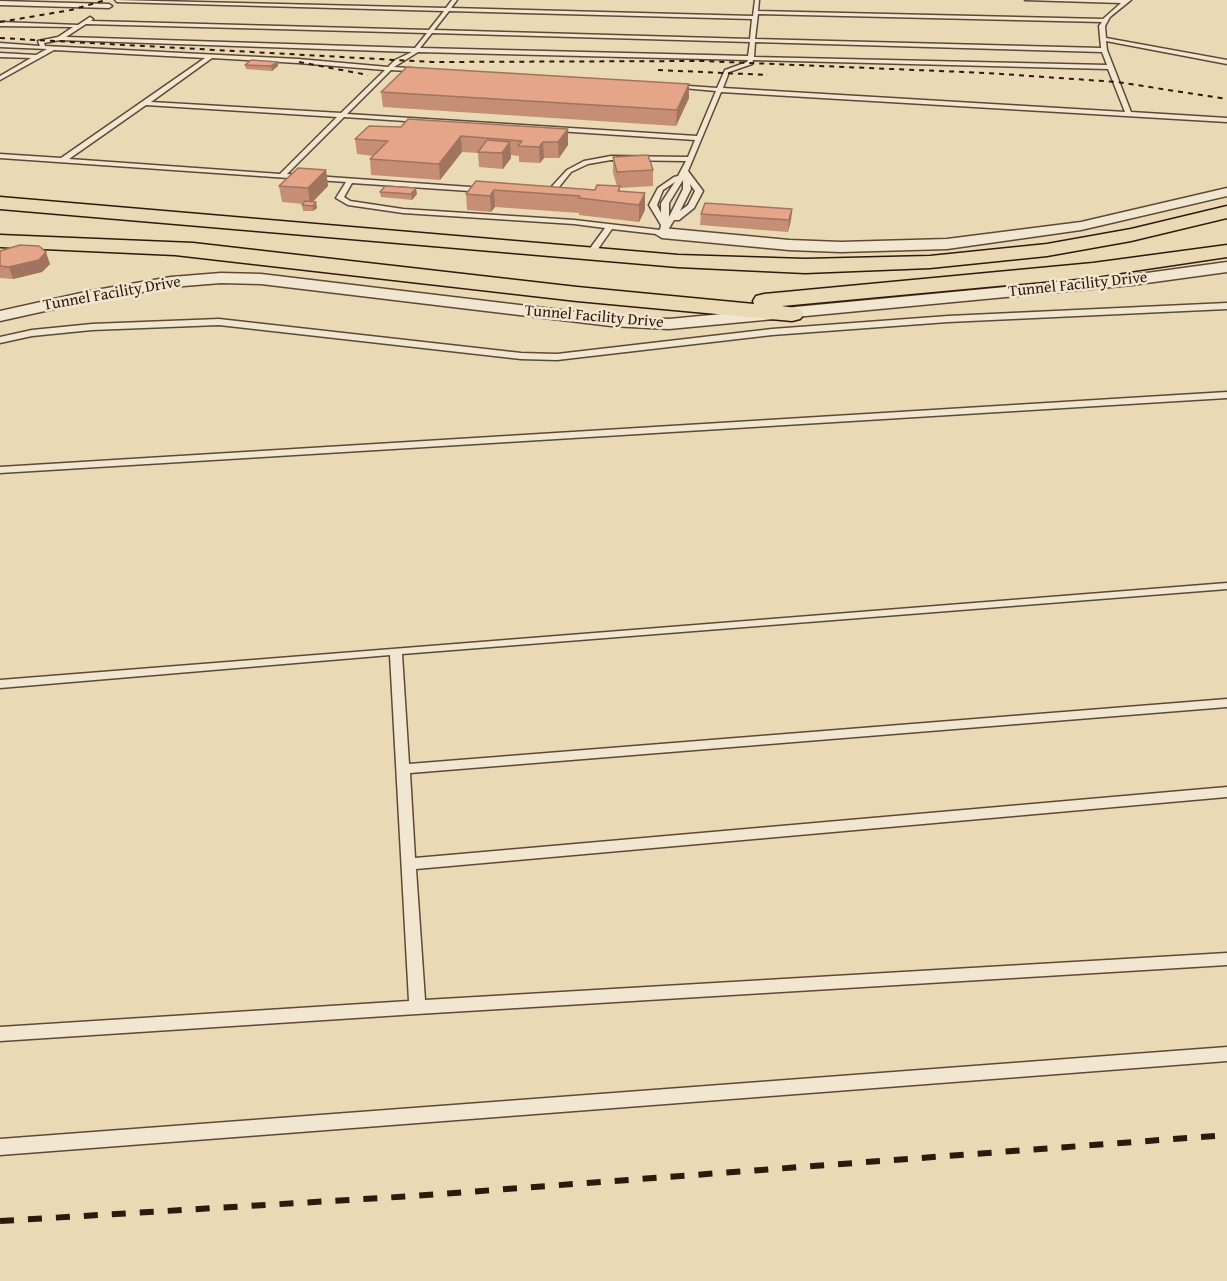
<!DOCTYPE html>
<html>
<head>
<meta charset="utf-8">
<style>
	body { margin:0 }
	canvas { display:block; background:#ead9b5 }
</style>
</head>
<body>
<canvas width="1227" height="1281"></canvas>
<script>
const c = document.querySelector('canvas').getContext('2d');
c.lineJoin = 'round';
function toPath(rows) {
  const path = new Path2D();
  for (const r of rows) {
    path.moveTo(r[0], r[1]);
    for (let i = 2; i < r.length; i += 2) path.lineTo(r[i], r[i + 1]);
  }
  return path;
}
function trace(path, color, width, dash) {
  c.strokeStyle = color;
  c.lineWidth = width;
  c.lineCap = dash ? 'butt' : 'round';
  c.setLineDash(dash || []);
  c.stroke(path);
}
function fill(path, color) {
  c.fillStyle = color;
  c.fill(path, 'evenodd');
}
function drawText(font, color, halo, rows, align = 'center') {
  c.font = font + ' "Gentium Book Plus",serif';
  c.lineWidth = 5;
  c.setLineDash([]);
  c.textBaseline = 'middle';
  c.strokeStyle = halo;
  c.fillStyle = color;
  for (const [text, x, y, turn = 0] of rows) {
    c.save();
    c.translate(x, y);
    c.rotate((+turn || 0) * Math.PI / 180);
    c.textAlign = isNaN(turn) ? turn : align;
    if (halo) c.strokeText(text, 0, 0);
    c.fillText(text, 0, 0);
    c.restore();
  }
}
const lane = toPath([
	[115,0,446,8,452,0,457,0,451,8,753,16,755,0,759,0,758,11,1103,19,1121,3,1025,0,1131,0,1110,17,1105,26,1106,38,1227,60,1227,64,1106,41,1107,50,1131,112,1227,118,1227,122,721,92,688,171,703,191,694,208,679,220,674,220,665,235,612,229,593,256,590,256,586,254,605,228,574,224,403,213,348,205,336,198,346,182,0,158,0,154,61,158,205,58,54,50,0,80,0,76,31,58,0,57,0,53,36,55,47,49,0,47,0,43,40,46,38,41,58,37,73,27,0,26,0,22,78,25,90,17,93,19,91,21,429,30,444,11,117,2,115,0],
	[449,11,752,19,750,39,434,30,449,11],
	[758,14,1102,22,1099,26,1101,48,755,39,758,14],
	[86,24,427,33,415,48,66,37,86,24],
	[432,33,750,42,748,56,420,48,432,33],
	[60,40,412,52,395,60,388,67,298,59,45,46,44,43,60,40],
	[755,42,1102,52,1107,65,754,57,755,42],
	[418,52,748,60,747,62,725,70,717,88,675,85,672,87,716,91,697,136,347,114,391,70,423,72,421,69,394,67,418,52],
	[212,58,298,63,385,70,341,113,151,102,212,58],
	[753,60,1108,69,1125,112,723,88,729,72,752,64,753,60],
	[146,105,337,117,280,174,69,159,146,105],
	[344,117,695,140,688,157,611,156,584,161,567,170,544,195,551,197,571,172,588,164,611,160,686,161,678,176,674,177,658,188,649,205,661,225,660,230,574,220,403,209,350,201,344,197,352,183,484,192,488,190,484,188,287,174,344,117],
	[683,180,683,189,669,217,669,203,683,180],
	[675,182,661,203,661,213,657,205,663,190,675,182],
	[690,184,695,191,688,205,680,211,691,189,690,184],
	[0,1,109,4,112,6,109,8,0,5,0,1],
	[1227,303,1227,309,948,322,772,335,557,360,521,359,219,325,92,330,32,336,0,343,0,337,32,330,92,324,219,319,521,353,557,354,772,329,948,316,1227,303],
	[1227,392,1227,398,0,473,0,467,1227,392],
	[1227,583,1227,589,402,654,409,764,1227,699,1227,707,410,773,415,858,1227,787,1227,797,416,869,425,1000,1227,953,1227,965,417,1014,0,1041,0,1027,409,1001,390,655,0,688,0,680,1227,583],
	[1227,1047,1227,1061,0,1155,0,1139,1227,1047]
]);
const street = toPath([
	[1227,188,1227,196,1081,230,947,249,841,252,789,250,662,238,654,233,662,228,789,240,841,242,947,239,1081,222,1227,188],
	[1227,262,1227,272,1132,285,669,329,611,326,261,284,221,283,171,287,90,301,0,321,0,311,90,291,171,277,221,273,261,274,611,316,669,319,1132,275,1227,262]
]);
const highway = toPath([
	[0,197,678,255,805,259,930,256,1047,244,1131,229,1227,206,1227,218,1131,241,1047,256,930,268,805,273,678,267,0,209,0,197],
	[0,235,193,243,577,287,754,304,753,301,756,296,764,294,1093,263,1227,245,1227,257,1093,277,782,306,800,309,804,314,800,319,792,321,577,301,175,255,0,247,0,235]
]);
const railFar1 = toPath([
	[0,22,71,10,106,0],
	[0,38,432,62,702,61,987,73,1117,82,1227,99],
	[299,62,368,75],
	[658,70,768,75]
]);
const rail = toPath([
	[0,1221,414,1196,1227,1135]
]);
const wall = toPath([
	[245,65,278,66,272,71,246,69],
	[381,92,689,98,676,126,383,107],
	[401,127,568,129,568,145,559,158,544,158,540,163,519,162,519,156,511,155,511,158,503,169,479,167,478,153,462,152,440,180,371,175,370,159,373,156,357,154,355,139],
	[613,157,653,170,653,186,620,188,620,191,645,193,645,210,639,222,579,215,579,213,495,207,491,212,467,210,466,194,476,181,595,190,617,186,613,173],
	[326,170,328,186,313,202,317,208,313,211,303,211,302,205,303,204,282,202,279,186],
	[380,192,417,194,412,200,381,197],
	[792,209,791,220,788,232,700,225,701,214],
	[0,251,50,264,42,272,13,279,0,278]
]);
const shadedWall = toPath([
	[278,62,278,66,272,71,271,66],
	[689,84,689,98,676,126,677,110],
	[568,129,568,145,559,158,558,142],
	[461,136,462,152,440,180,439,164],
	[510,142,511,158,503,169,502,153],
	[543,142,544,158,540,163,539,147],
	[326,170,328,186,310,204,308,188],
	[416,188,417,194,412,200,411,194],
	[494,190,495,207,491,212,490,196],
	[645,193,645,210,639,222,639,205],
	[316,202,317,208,313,211,313,206],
	[792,209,791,220,788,232,789,220],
	[46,252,50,264,42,272,13,279,9,267]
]);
const building = toPath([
	[251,60,278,62,271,66,245,65,251,60],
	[407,67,689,84,677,110,381,92,407,67],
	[408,119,568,129,558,142,543,142,539,147,518,146,522,141,461,136,439,164,370,159,388,141,355,139,369,126,401,127,408,119],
	[487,140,510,142,502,153,478,152,487,140],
	[648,155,653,170,617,172,613,157,648,155],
	[298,168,326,170,308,188,279,186,298,168],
	[476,181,595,190,597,185,620,186,618,191,645,193,639,205,579,198,580,196,494,190,490,196,466,194,476,181],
	[385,186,416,188,411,194,380,192,385,186],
	[305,201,316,202,313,206,302,205,305,201],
	[705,203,792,209,789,220,701,214,705,203],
	[20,245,39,246,46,252,39,260,9,267,0,266,0,251,20,245]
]);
const farStreetnames = [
	["Tunnel Facility Drive",1078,285,-6],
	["Tunnel Facility Drive",112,294,-10],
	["Tunnel Facility Drive",594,317,5]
];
trace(lane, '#5f4836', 3);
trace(street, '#5f4836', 3);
trace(highway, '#31180c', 3);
fill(lane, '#f1e6cf');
fill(street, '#f1e6cf');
fill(highway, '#ead9b5');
trace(railFar1, '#31180c', 2, [5, 5]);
trace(rail, '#31180c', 6, [14, 14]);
fill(wall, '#c58e75');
fill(shadedWall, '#a0745f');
fill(building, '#e5a588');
trace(building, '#a0745f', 1.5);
drawText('16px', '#31180c', '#f1e6cf', farStreetnames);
</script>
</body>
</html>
